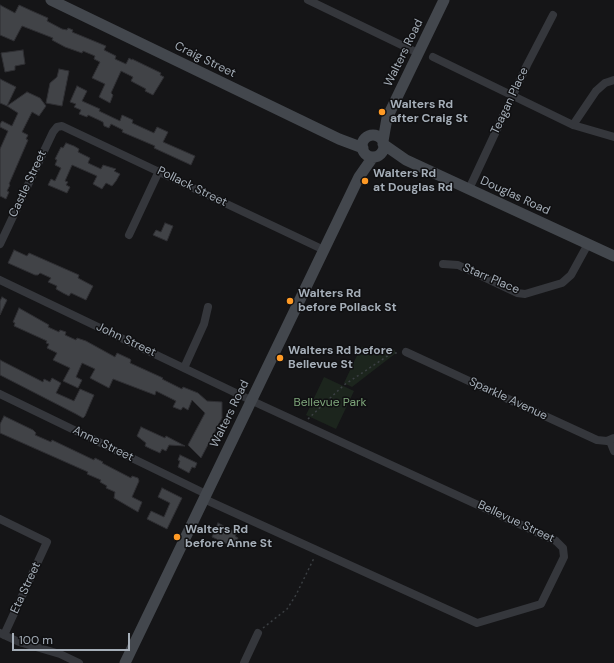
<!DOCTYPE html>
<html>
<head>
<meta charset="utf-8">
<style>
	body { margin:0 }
	#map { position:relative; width:614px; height:663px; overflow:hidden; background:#151517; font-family:"DM Sans",sans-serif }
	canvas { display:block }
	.scale { position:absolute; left:12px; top:633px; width:118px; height:18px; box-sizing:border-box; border:2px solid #a5aeb8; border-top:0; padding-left:5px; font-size:12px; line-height:14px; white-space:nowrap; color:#a5aeb8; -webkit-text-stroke:3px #101012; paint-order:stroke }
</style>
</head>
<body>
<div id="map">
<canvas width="614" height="663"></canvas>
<div class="scale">100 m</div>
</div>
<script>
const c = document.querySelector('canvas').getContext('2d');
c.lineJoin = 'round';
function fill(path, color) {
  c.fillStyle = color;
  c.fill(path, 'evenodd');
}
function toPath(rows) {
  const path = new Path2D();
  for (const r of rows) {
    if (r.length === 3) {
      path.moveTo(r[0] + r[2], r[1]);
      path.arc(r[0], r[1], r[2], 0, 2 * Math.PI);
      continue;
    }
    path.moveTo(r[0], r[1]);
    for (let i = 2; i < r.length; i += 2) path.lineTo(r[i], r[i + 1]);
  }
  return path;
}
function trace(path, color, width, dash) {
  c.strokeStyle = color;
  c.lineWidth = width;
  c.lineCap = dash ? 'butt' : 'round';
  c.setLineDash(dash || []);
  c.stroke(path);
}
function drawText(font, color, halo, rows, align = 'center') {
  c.font = font + ' "DM Sans",sans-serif';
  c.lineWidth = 3;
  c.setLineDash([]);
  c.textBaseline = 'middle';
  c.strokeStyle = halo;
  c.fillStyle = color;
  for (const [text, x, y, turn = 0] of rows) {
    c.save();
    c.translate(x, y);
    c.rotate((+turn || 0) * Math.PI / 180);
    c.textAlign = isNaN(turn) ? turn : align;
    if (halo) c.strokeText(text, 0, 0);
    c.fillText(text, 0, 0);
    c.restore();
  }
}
const green = toPath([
	[361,347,394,349,396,353,352,387,344,383],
	[324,377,354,391,336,429,306,415]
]);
const building = toPath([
	[0,5,15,13,19,5,32,11,48,18,47,21,62,29,67,30,68,28,73,30,72,32,106,46,104,50,116,56,115,59,126,64,129,58,132,60,132,59,161,73,160,75,164,77,153,95,145,91,146,89,131,81,133,77,121,71,111,93,113,95,110,103,99,97,105,84,92,78,100,62,94,59,95,56,83,51,82,53,65,47,52,40,53,38,22,26,14,41,0,35,0,5],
	[23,50,25,64,15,66,15,70,5,72,1,53,23,50],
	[59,69,69,71,62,106,46,103,50,83,57,77,59,69],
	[0,79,16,87,7,106,0,103,0,79],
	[77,86,87,91,82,101,100,109,99,111,120,121,122,115,133,120,132,123,154,133,157,127,168,132,163,142,195,156,191,165,154,148,155,146,122,132,123,130,111,124,109,128,104,126,103,122,88,115,87,117,79,114,81,110,74,107,76,104,70,102,77,86],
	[27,92,40,98,46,106,39,116,32,112,22,132,28,135,26,139,28,140,9,184,10,185,7,191,9,192,6,199,0,196,0,149,8,131,0,127,0,124,2,121,12,126,18,113,7,106,27,92],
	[66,143,74,146,79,149,78,152,90,158,88,163,101,169,103,165,116,169,114,171,120,174,116,181,112,186,106,183,102,189,93,184,97,176,72,165,65,181,68,182,66,185,70,187,67,193,48,185,51,179,55,181,61,168,55,165,57,160,55,159,61,147,63,148,66,143],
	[165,223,173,226,167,241,153,235,156,230,161,232,165,223],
	[14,250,27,256,29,253,79,275,78,278,93,286,86,300,71,293,69,296,63,293,56,289,57,286,48,282,51,278,40,273,38,275,35,275,8,263,14,250],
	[2,297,7,300,0,315,0,301,2,297],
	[19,308,49,325,48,327,59,332,60,330,66,332,65,335,76,340,77,338,86,341,115,357,117,353,130,359,131,360,130,363,163,378,162,379,182,389,183,387,198,393,207,401,222,402,222,418,201,458,188,445,205,413,192,400,188,410,183,407,181,410,173,407,176,401,156,391,155,395,113,379,109,388,90,378,95,369,82,363,76,377,82,380,78,388,63,381,70,368,53,360,57,353,47,348,49,344,46,343,47,341,14,326,15,323,13,322,19,308],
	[0,360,43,382,44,379,50,382,52,378,61,383,56,393,74,401,80,389,94,395,85,416,83,418,76,414,0,375,0,360],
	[4,416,33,430,36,433,35,435,51,442,52,440,94,460,95,458,103,462,102,463,131,478,132,476,138,478,139,481,132,497,142,502,138,512,114,498,115,492,106,488,107,486,100,482,101,480,87,474,88,472,0,433,0,424,4,416],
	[141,427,165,438,166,436,185,446,169,445,166,451,162,449,160,453,151,449,145,446,146,443,137,436,141,427],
	[180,455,197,463,195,468,192,467,189,473,178,467,180,461,178,460,180,455],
	[162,488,182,498,167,529,147,519,151,511,164,517,170,503,158,497,162,488],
	[218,523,237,533,235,536,238,538,234,547,212,537,218,523]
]);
const path = toPath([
	[308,419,344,385,392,353,399,353],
	[263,628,287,609,296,595,314,558]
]);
const street = toPath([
	[308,0,418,53],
	[433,57,573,125,614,137],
	[573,125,596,91,605,83,614,80],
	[469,189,527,65,553,15],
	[129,235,159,171],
	[0,244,53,132,57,127,62,126,324,250],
	[443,264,458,265,517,293,525,294,562,283,571,275,588,244],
	[0,280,261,405,556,541,563,548,564,557,541,604,477,623,204,499],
	[406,352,597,440,607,441,614,438],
	[184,368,204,324,208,307],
	[0,394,206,494],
	[610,441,614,451],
	[0,519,47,542,4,635],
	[0,633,19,642,60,654,79,663],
	[244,663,258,633]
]);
const secondary = toPath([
	[51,0,339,139,363,148],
	[373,146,11],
	[383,141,387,118,444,0],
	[383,144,406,160,614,256],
	[125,663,359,177,373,157]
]);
const markers = [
	[382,112,4,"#ff9a25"],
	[365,181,4,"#ff9a25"],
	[290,301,4,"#ff9a25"],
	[280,358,4,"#ff9a25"],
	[177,537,4,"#ff9a25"]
];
const streetNames = [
	["Walters Road",404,53,-64],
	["Craig Street",205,60,26],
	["Teagan Place",510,101,-65],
	["Castle Street",28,184,-65],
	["Pollack Street",192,187,26],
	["Douglas Road",515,196,25],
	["Starr Place",491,279,23],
	["John Street",126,340,25],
	["Sparkle Avenue",508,399,25],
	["Walters Road",230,414,-64],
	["Anne Street",103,444,26],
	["Bellevue Street",516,522,25],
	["Eta Street",26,588,-65]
];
const poiNames = [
	["Walters Rd",390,105],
	["after Craig St",390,119],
	["Walters Rd",373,174],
	["at Douglas Rd",373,188],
	["Walters Rd",298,294],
	["before Pollack St",298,308],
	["Walters Rd before",288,351],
	["Bellevue St",288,365],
	["Walters Rd",185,530],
	["before Anne St",185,544]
];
const parkNames = [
	["Bellevue Park",330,403]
];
fill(green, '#1c251d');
fill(building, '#414347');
trace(building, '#2f2f33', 1);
trace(path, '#3b3f43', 1.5, [2, 3]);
trace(street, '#35373c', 8);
trace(secondary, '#43474d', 11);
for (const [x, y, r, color] of markers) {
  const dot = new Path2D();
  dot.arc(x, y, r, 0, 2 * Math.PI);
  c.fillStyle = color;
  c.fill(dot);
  trace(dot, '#101012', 1.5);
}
drawText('12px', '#a5aeb8', '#101012', streetNames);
drawText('bold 12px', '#a5aeb8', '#101012', poiNames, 'left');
drawText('12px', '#7da57a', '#101012', parkNames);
</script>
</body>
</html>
